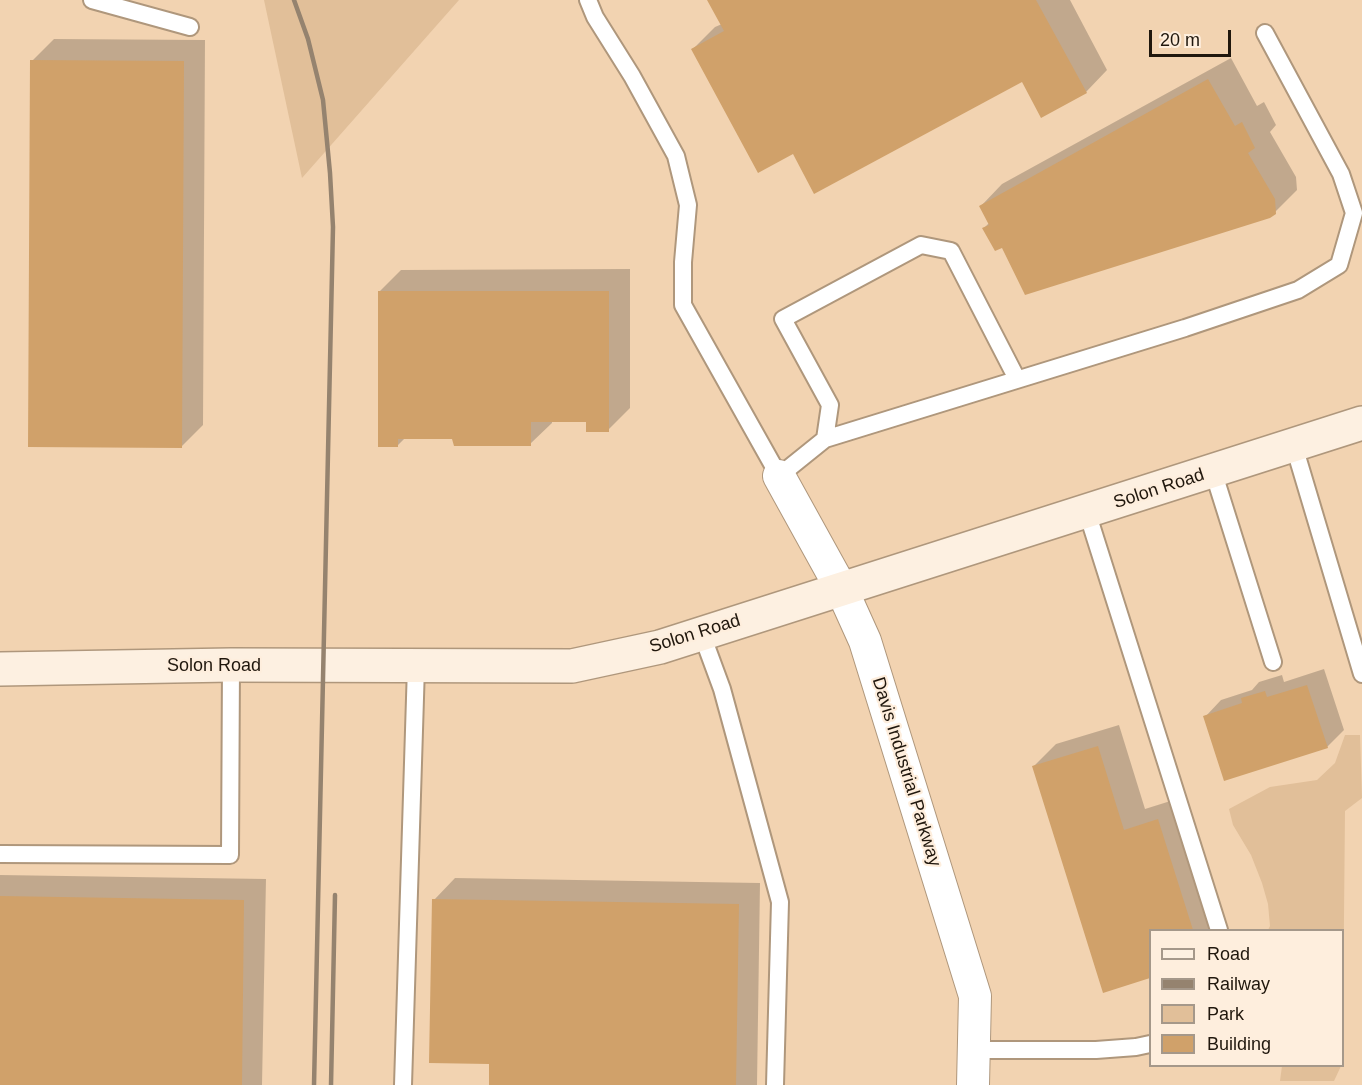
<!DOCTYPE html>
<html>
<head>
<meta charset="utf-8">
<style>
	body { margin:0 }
	#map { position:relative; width:1362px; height:1085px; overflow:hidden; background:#f9dfc3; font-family:Arial,sans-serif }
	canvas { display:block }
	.legend { position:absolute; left:1149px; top:929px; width:195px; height:138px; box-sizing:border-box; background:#feeedd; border:2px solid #a5988a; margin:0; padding:8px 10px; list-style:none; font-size:18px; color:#20170d }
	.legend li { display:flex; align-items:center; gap:12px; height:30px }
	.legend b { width:30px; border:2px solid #a5988a }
	.scale { position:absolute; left:1149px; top:30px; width:82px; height:27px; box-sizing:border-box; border:3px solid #20170d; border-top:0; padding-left:8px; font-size:18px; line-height:21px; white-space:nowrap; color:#20170d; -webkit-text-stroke:4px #feeedd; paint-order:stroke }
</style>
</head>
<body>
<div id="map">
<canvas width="1362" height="1085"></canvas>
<ul class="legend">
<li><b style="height:8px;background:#fdf0e1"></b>Road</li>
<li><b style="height:8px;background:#95836f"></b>Railway</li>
<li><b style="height:16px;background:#e1bf99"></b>Park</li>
<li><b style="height:16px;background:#d0a16a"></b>Building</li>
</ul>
<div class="scale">20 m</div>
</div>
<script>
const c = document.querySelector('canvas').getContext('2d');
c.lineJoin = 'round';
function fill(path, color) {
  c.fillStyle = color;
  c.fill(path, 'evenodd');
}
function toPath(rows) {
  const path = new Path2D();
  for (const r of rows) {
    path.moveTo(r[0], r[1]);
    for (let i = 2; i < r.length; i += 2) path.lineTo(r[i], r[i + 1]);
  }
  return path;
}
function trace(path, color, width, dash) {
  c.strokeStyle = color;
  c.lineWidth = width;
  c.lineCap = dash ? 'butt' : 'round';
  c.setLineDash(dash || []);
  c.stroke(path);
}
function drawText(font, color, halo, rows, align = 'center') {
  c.font = font + ' Arial,sans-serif';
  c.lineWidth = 4.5;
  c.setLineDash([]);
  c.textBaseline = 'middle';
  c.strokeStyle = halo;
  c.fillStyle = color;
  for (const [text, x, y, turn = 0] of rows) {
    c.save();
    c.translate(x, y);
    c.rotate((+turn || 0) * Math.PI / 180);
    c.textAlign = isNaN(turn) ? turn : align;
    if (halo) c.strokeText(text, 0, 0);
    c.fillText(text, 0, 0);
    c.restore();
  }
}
const built = toPath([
	[0,0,1362,0,1362,1085,0,1085],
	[1150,930,1342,930,1342,1066,1150,1066]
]);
const green = toPath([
	[264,0,459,0,302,178],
	[1345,735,1360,735,1362,798,1345,811,1343,1022,1342,930,1268,930,1270,926,1268,904,1262,883,1251,855,1233,825,1229,809,1270,787,1317,780,1335,763],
	[1282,1066,1341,1066,1334,1081,1280,1081]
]);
const shadow = toPath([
	[709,0,1070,0,1107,70,1086,92,1023,80,794,152,693,49,715,27,722,24],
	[54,39,205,40,203,425,181,447,32,61],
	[1231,58,1257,106,1264,102,1276,125,1270,132,1296,177,1297,190,1275,212,1003,246,984,228,990,222,981,206,1002,184],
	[630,269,630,408,608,430,588,420,552,420,552,423,530,444,453,437,406,437,397,446,379,292,401,270],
	[1324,669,1344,730,1327,747,1205,717,1221,700,1252,690,1259,682,1282,675,1284,682],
	[1119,725,1145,809,1180,798,1221,930,1150,930,1150,976,1104,991,1034,766,1056,744],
	[0,875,266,879,262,1085,0,1085],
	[455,878,760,883,757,1085,490,1085,491,1063,434,900]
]);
const building = toPath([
	[707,0,1036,0,1087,93,1041,118,1022,82,814,194,793,154,758,173,691,49,724,31],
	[30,60,184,61,182,448,28,447],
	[1208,79,1235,126,1242,122,1255,148,1248,153,1275,199,1276,214,1270,218,1025,295,1002,248,995,251,982,228,989,225,979,206],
	[378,291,609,291,609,432,586,432,586,422,531,422,531,446,454,446,452,439,398,439,398,447,378,447],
	[1307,685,1328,748,1224,781,1203,716,1242,703,1241,698,1265,691,1267,697],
	[1098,746,1124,830,1158,819,1193,930,1150,930,1150,978,1103,993,1032,766],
	[0,896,244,900,242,1085,0,1085],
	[432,899,739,904,736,1085,489,1085,489,1064,429,1063]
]);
const lane = toPath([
	[92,0,190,27],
	[588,0,595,17,632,76,676,156,688,205,683,262,683,305,779,476,825,439,1185,328,1298,290,1339,265,1354,213,1341,174,1265,33],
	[825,439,830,405,783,319,921,245,951,251,1017,379],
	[1294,446,1362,674],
	[1213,471,1273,662],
	[1087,512,1219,930],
	[701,632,722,689,780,902,775,1085],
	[0,854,230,855,231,665],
	[974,1050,1096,1050,1136,1047,1150,1044],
	[403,1085,416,666]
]);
const street = toPath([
	[779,476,842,590,865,641,975,996,973,1085]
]);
const secondary = toPath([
	[0,669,231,665,572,666,660,647,1362,423]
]);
const rail = toPath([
	[294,0,308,39,323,100,330,173,333,227,314,1085],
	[331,1085,335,895]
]);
const streetNames = [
	["Solon Road",1159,489,-18],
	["Solon Road",695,634,-17],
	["Solon Road",214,666],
	["Davis Industrial Parkway",906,772,73]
];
fill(built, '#f2d3b1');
fill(green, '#e1bf99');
fill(shadow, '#0003');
fill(building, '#d0a16a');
trace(lane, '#af977c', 20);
trace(street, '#af977c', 34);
trace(secondary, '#af977c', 36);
trace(lane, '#fff', 16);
trace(street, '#fff', 32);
trace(secondary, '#fdf0e1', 33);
trace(rail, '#95836f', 4.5);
drawText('18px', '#20170d', '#feeedd', streetNames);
</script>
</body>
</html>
